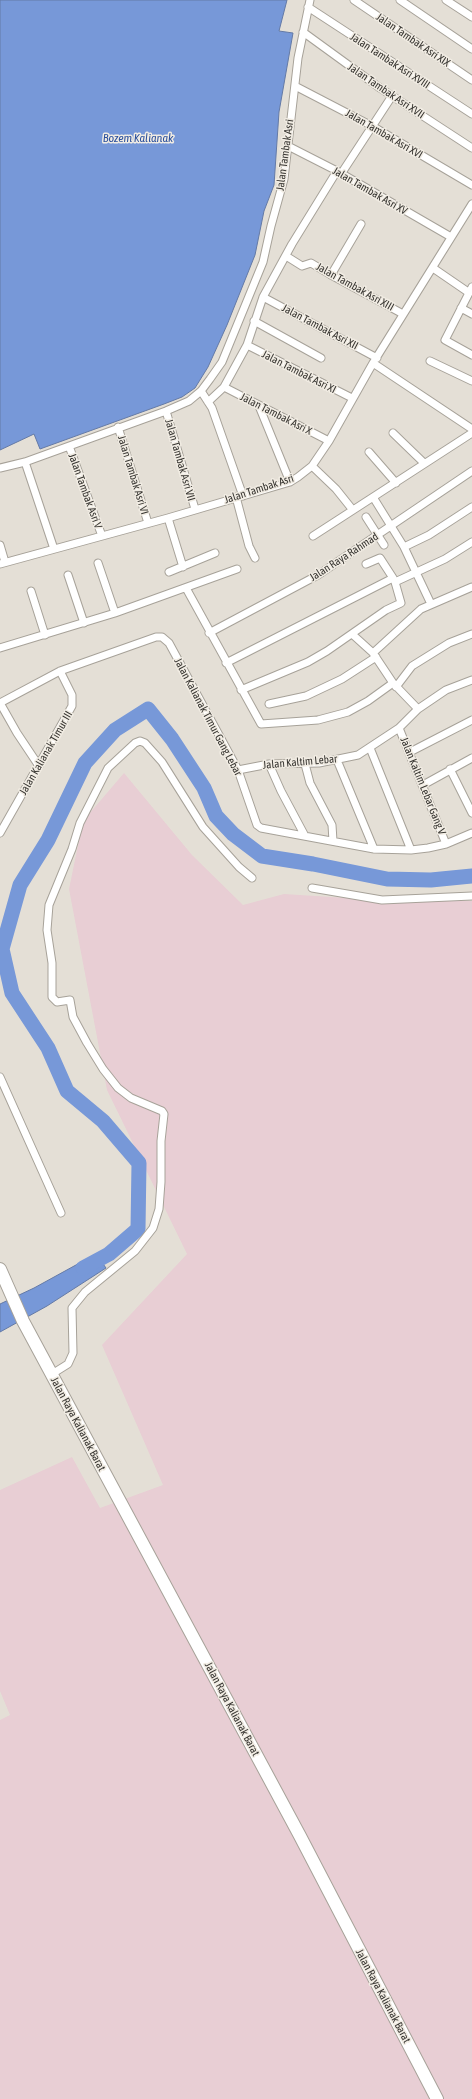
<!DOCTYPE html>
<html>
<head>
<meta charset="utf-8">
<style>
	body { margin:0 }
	canvas { display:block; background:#e4dfd6 }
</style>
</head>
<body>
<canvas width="472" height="2099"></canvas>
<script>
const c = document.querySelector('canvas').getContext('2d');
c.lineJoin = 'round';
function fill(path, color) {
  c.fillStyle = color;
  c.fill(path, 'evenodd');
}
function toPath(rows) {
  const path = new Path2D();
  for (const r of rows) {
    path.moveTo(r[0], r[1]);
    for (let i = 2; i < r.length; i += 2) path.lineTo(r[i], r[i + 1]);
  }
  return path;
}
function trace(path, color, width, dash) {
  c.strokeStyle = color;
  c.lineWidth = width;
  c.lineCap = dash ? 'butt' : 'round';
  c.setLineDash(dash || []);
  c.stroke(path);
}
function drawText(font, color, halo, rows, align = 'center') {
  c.font = font + ' "Asap Condensed",sans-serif';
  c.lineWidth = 3;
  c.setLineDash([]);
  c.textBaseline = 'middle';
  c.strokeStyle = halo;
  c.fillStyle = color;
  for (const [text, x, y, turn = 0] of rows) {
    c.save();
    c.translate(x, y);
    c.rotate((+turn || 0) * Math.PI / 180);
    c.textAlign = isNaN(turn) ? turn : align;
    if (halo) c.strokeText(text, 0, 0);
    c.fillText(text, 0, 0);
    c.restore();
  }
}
const industrial = toPath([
	[124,773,192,855,243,905,284,894,379,900,472,901,472,2099,0,2099,0,1720,10,1715,0,1691,0,1490,72,1457,100,1508,163,1485,102,1345,187,1254,107,1090,69,889,83,821]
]);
const water = toPath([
	[0,0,287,0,279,31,293,33,279,112,274,185,264,211,255,255,227,325,208,367,195,388,182,397,164,404,40,449,34,434,0,450,0,0],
	[96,1254,106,1268,47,1306,0,1332,0,1304,34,1288,96,1254]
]);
const river = toPath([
	[83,1268,109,1254,138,1229,139,1163,103,1121,67,1091,48,1048,12,993,2,949,20,885,48,840,85,763,115,730,148,709,172,739,204,788,216,816,233,834,262,856,313,864,387,879,431,880,472,876]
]);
const minor = toPath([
	[354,0,472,80],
	[400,0,472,49],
	[446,0,472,17],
	[308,7,472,114],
	[303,32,380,88,472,148],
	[295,86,372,126,472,185],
	[288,146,337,171,451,237],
	[341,174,392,96],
	[286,256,302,266,311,263,331,275,403,314],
	[433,268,468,292],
	[331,275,361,224],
	[472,287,445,340,472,355],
	[263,297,377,358],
	[461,308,472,314],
	[254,321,321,358],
	[247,345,352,398],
	[430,361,472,381],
	[373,363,472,429],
	[224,387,329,441],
	[201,391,212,408,243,496],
	[208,402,224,387,247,345,263,297,292,244,337,171],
	[259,406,290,482],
	[166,411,195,509],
	[118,427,148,523],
	[393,433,424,463],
	[69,446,102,536],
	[369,452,396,483],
	[25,462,54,549],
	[312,466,336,489,352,509],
	[0,468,25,462,166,411,189,401,201,391,210,379,222,362,263,262,271,226,284,179,298,58,310,0],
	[236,497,249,546,255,558],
	[373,497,404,547,431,604],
	[366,517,384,545],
	[168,518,183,567],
	[313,536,472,433],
	[0,545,5,562],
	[404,547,429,535,472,507],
	[98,563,115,613],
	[0,564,168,518,290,482,298,477,312,466,329,441,373,363,472,204],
	[366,564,380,558,393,578],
	[169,572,215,553],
	[68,575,84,623],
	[186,588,261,724,318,720,348,712,368,701,393,683],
	[31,591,45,635],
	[209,633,318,575,472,471],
	[352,634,373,653,393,683,418,709],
	[0,648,115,613,237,569],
	[373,653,421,609,472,587],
	[226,663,393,578,395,582],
	[396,687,412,666,449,643,472,634],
	[241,690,308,662,327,651,386,610,401,603,395,582,445,559,472,542],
	[0,703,60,671,156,637,162,637,169,643,238,770,257,825,261,828,374,849,411,850,428,848,446,844,472,833],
	[0,703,17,733,39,766],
	[269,704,306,696,342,679,376,657],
	[399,728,446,844],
	[370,748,411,850],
	[410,752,472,720],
	[337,760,374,849],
	[269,764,281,791,305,836],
	[305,764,310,783,332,825,333,841],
	[450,769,472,813],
	[238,770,269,764,319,763,358,755,399,728,418,709,446,690,472,680],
	[423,785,472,758],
	[0,833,72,706,72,695,60,671],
	[312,888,382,900,472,896],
	[0,1077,61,1213],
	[52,1374,68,1364,73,1353,72,1308,85,1292,135,1251,153,1228,159,1209,161,1182,161,1141,164,1114,162,1111,131,1098,118,1088,103,1069,87,1043,73,1017,70,1000,57,1002,52,997,52,963,47,930,49,905,72,849,80,823,108,768,135,743,140,741,145,743,162,762,203,827,239,867,252,878]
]);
const trunk = toPath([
	[0,1269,23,1321,300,1836,437,2099]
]);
const streetNames = [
	["Jalan Tambak Asri XIX",413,40,34],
	["Jalan Tambak Asri XVIII",390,61,33],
	["Jalan Tambak Asri XVII",386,91,34],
	["Jalan Tambak Asri XVI",384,134,30],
	["Jalan Tambak Asri",285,155,-82],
	["Jalan Tambak Asri XV",370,191,30],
	["Jalan Tambak Asri XIII",355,287,29],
	["Jalan Tambak Asri XII",320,327,28],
	["Jalan Tambak Asri XI",299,372,27],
	["Jalan Tambak Asri X",276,414,27],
	["Jalan Tambak Asri VII",180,460,74],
	["Jalan Tambak Asri VI",133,475,73],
	["Jalan Tambak Asri",259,489,-18],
	["Jalan Tambak Asri V",85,491,70],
	["Jalan Raya Rahmad",344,557,-33],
	["Jalan Kalianak Timur Gang Lebar",208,717,62],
	["Jalan Kalianak Timur III",46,753,-60],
	["Jalan Kaltim Lebar",300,762,-5],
	["Jalan Kaltim Lebar Gang V",423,786,68],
	["Jalan Raya Kalianak Barat",78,1424,62],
	["Jalan Raya Kalianak Barat",232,1709,62],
	["Jalan Raya Kalianak Barat",383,1996,62]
];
const waterNames = [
	["Bozem Kalianak",138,138]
];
fill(industrial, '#e8ced4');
fill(water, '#7798d8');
trace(water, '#647aa6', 1);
trace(river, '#7798d8', 15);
trace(minor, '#a7a299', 9);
trace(trunk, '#a7a299', 14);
trace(minor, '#fff', 7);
trace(trunk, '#fff', 12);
drawText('11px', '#373531', '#f1ece3', streetNames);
drawText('italic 12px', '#2a4f9c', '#f1ece3', waterNames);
</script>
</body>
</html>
